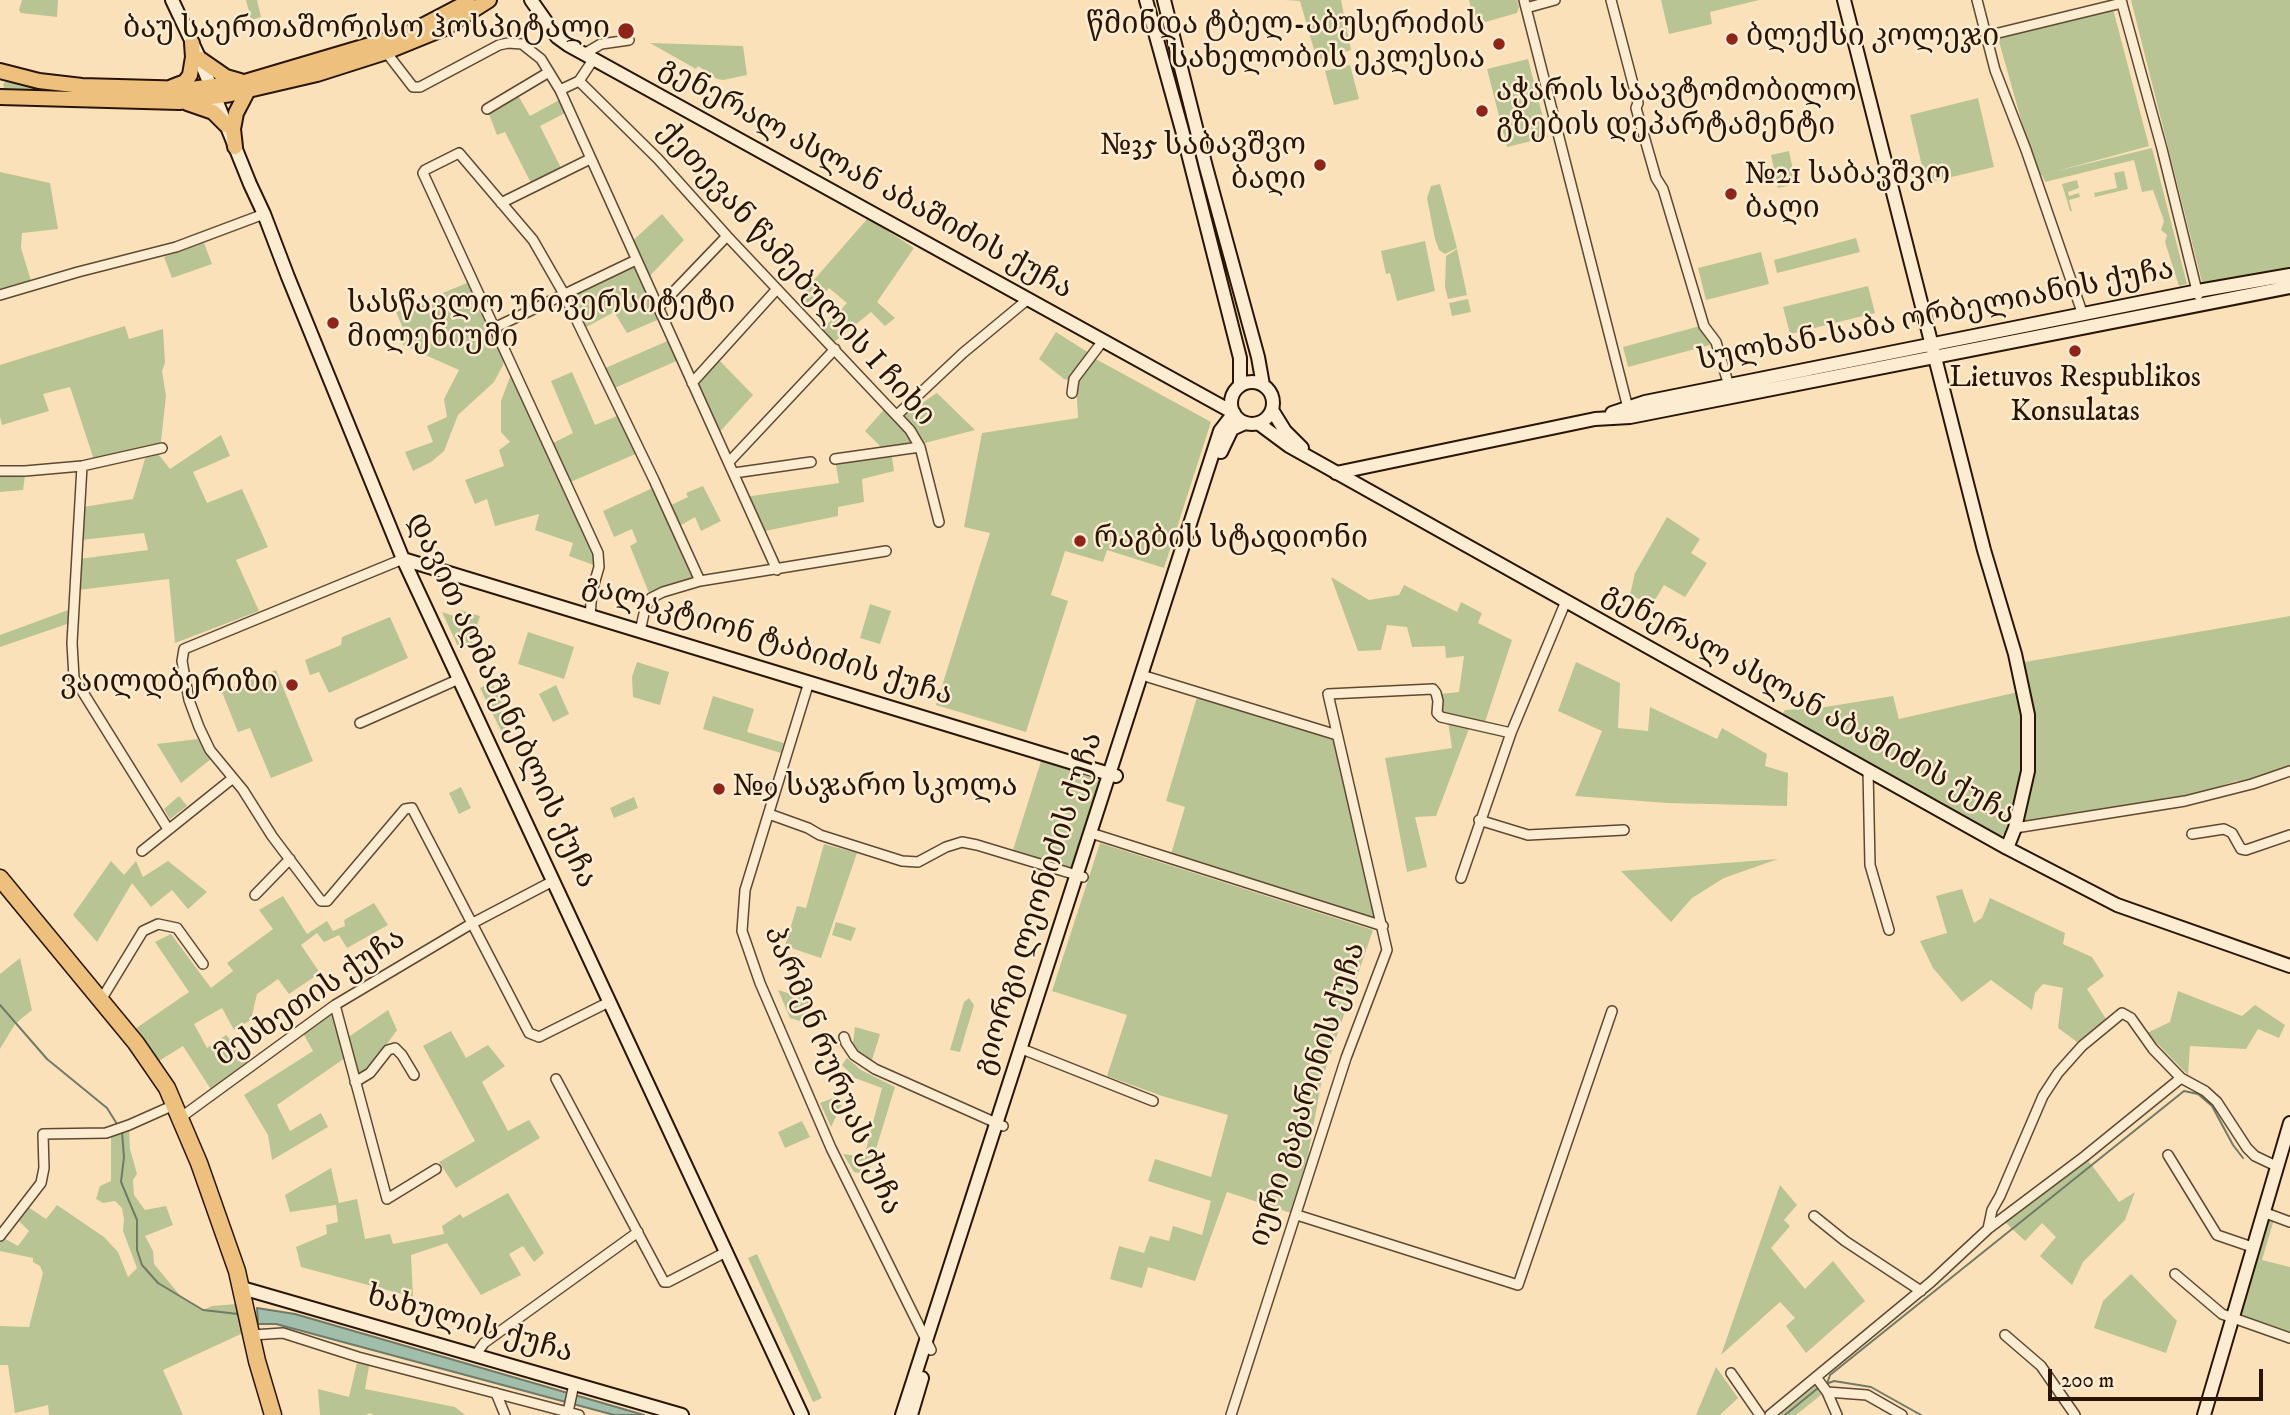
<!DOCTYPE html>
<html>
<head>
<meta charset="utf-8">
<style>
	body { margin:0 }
	#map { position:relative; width:2290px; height:1415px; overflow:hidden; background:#fbe1ba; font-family:"IM FELL DW Pica",serif }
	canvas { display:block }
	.scale { position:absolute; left:2048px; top:1369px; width:215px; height:32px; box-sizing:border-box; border:4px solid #2a1503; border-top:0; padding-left:9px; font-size:21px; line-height:24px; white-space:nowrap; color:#2a1503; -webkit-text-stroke:5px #fcecd2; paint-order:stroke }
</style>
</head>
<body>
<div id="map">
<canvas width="2290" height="1415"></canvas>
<div class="scale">200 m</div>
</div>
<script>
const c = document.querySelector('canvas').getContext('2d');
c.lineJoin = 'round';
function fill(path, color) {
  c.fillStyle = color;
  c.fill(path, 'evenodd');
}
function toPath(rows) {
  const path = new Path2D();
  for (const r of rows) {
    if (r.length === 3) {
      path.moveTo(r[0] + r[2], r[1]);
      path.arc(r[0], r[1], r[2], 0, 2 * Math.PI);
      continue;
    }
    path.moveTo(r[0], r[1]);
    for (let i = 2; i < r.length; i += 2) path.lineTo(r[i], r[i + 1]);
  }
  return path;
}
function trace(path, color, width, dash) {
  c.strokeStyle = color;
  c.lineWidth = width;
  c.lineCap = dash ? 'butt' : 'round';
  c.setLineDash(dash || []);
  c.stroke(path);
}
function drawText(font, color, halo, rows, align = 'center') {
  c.font = font + ' "IM FELL DW Pica","Noto Serif Georgian",serif';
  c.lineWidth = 5;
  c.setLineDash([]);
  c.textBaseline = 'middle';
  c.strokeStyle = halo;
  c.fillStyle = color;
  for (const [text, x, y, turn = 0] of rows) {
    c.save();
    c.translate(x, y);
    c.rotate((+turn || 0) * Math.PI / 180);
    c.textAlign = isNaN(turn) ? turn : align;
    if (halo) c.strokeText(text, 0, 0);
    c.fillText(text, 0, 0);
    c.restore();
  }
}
const green = toPath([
	[22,0,58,0,57,17,21,13,19,10],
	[246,0,257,0,261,17,251,20],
	[1285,0,1341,0,1351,50,1317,60,1300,1],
	[1469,0,1517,0,1519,7,1517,13,1475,25],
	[1661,0,1759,0,1710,12,1712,24,1669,34],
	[2131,0,2290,0,2290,271,2203,286],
	[2113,9,2149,146,2057,171,2152,148,2187,284,2179,286,2165,242,2167,235,2161,230,2164,221,2153,190,2142,192,2134,160,2045,182,2042,175,2037,176,1998,38],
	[650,43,743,46,747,75,723,80,717,79,698,66,696,69],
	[1528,59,1548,137,1507,147,1487,69],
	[1350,65,1359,99,1334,105,1325,71],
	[7,80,75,91,75,93,5,91,3,84],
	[516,92,530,116,563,98,569,111,540,126,563,172,533,187,505,132,497,135,487,109],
	[1978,98,1994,167,1926,183,1910,115],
	[1789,151,1796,184,1778,188,1771,155],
	[2124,171,2128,189,2095,197,2094,193,2117,188,2114,173],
	[0,172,50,183,58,229,22,233,21,248,32,284,0,294],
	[2077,180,2079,188,2068,192,2069,196,2079,193,2080,197,2069,200,2072,211,2070,211,2062,184],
	[1440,184,1457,248,1445,254,1439,250,1435,239,1427,198,1431,186],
	[662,214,684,240,645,281,662,318,627,333,614,312,581,330,564,294,635,260,629,244],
	[868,218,914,248,877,302,895,318,885,326,871,312,833,343,822,330,847,303,829,288,811,308,799,297],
	[1856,238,1860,252,1777,273,1774,260],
	[1425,241,1435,291,1397,301,1390,273,1386,274,1381,251],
	[204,243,212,264,172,278,164,257],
	[1457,249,1467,295,1448,299,1445,287,1446,256],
	[1761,252,1769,284,1706,300,1698,268],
	[472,281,505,353,503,365,494,382,458,415,444,451,431,462,413,471,405,452,433,442,427,426,447,417,444,399,459,370,403,345,406,335,396,312],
	[1868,286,1875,313,1790,334,1783,307],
	[1468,299,1471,312,1452,316,1449,303],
	[125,326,129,339,163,329,165,363,162,371,166,396,161,441,155,450,170,469,221,435,230,456,193,472,207,503,242,489,268,547,236,560,259,611,175,643,169,579,78,590,79,559,148,550,144,533,81,540,83,507,133,499,147,452,95,463,70,387,43,394,49,411,2,425,0,417,0,365],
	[1700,326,1710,345,1628,367,1623,347],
	[1056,332,1089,353,1069,380,1064,379,1039,359],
	[672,339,681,359,610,390,601,370],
	[716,357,753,395,717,435,692,383],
	[1094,358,1211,422,1164,568,1107,550,1103,562,1065,551,1051,595,1068,601,1026,732,936,705,990,533,964,527,982,433,1078,418,1076,381],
	[513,369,549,445,573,433,551,381,572,372,595,425,622,414,640,452,566,484,599,567,569,556,573,543,535,530,539,514,495,526,487,499,475,504,465,480,504,466,499,450,510,442,501,432,501,401],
	[937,393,975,430,921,444,904,415],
	[888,405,920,447,891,451,894,471,862,479,864,502,838,507,838,516,760,532,745,497,839,483,835,459,885,451,865,431],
	[0,475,25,475,23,490,0,492],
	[657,486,667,507,688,497,686,493,703,486,721,521,701,531,695,517,676,528,700,581,651,598,630,546,637,542,632,529,614,537,603,511],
	[1667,517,1700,539,1691,553,1707,563,1685,597,1664,585,1652,605,1630,595,1635,573],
	[1331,577,1369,600,1399,595,1404,585,1457,612,1461,602,1482,613,1478,623,1512,640,1484,725,1441,713,1440,694,1459,692,1464,656,1446,658,1445,646,1412,647,1407,627,1387,625,1381,650,1358,651],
	[870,604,891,611,880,644,860,638],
	[71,609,70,623,0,647,0,635],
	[460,610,480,616,471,646,460,651,442,612,457,617],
	[2290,616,2290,769,2264,780,2236,781,2162,805,2003,834,1999,838,1781,716,1785,710,1819,708,1893,696,1899,719,2018,692,2013,664],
	[390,617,408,658,329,693,319,672,310,675,305,660,341,645,342,637],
	[528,632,574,647,564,679,518,664],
	[637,662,669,672,660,705,633,697,632,677],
	[1576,662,1620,683,1618,728,1648,731,1650,707,1717,739,1722,728,1767,754,1765,766,1788,773,1787,806,1667,803,1575,796,1602,731,1558,711],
	[276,670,313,761,271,778,250,728,238,732,222,692],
	[492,682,513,725,501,731,480,688],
	[556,685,569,714,553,722,539,694],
	[713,696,754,709,747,732,784,743,781,753,703,729],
	[1197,697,1333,738,1375,920,1171,854,1185,807,1166,801],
	[1448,722,1470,726,1436,816,1415,817,1427,867,1407,872,1385,758,1452,748],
	[198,739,211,759,181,783,157,744],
	[1042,758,1051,761,1051,764,1101,780,1074,872,1012,853],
	[461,787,471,808,459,814,449,793],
	[179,796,187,806,170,819,164,809],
	[634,797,638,808,614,818,610,808],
	[1100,843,1373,930,1322,1079,1297,1215,1227,1192,1195,1281,1148,1267,1142,1288,1110,1279,1119,1246,1144,1253,1150,1236,1169,1241,1173,1226,1202,1235,1211,1201,1148,1181,1155,1159,1211,1177,1228,1115,1162,1096,1107,1076,1127,1015,1052,991],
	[824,844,857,853,821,958,785,946,797,906,806,908],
	[1778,859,1724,878,1692,898,1671,922,1621,871],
	[111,861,124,875,136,861,143,877,168,861,207,892,188,909,172,890,151,907,132,883,97,942,73,915],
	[1962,889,1974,923,1982,918,1990,898,2065,933,2063,944,2092,957,2104,976,2087,989,2106,1019,2077,1042,2058,1028,2063,988,2043,984,2035,993,2032,1010,1991,980,1962,1002,1933,968,1920,941,1947,933,1936,896],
	[283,896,307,934,327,921,333,931,345,926,344,920,374,903,388,925,347,948,339,935,324,942,317,933,301,945,320,973,289,994,278,979,257,994,251,1020,234,1030,222,1008,194,1024,207,1048,226,1035,251,1062,212,1091,183,1046,154,1064,132,1031,189,992,155,942,171,934,211,988,233,971,227,963,273,929,259,910],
	[836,922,856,928,851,941,832,935],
	[20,958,32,1010,15,1024,0,1049,0,974],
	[778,990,814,1001,807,1023,790,1018],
	[2178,991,2242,1016,2255,1005,2285,1025,2279,1038,2258,1029,2246,1049,2190,1046,2188,1075,2147,1033,2170,1022],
	[969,998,974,1005,960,1052,950,1050,964,1002],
	[388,1010,397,1030,368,1070,358,1075,347,1038],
	[333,1013,345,1058,277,1105,290,1131,321,1113,328,1127,272,1160,268,1135,244,1095,313,1051,303,1033],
	[855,1027,880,1034,872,1060,858,1051,853,1043],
	[451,1031,466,1058,488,1045,505,1066,482,1082,508,1131,529,1120,540,1138,456,1188,439,1162,475,1141,423,1046],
	[847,1058,861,1070,895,1087,868,1175,854,1172,843,1154,864,1157,882,1088,855,1078,842,1065],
	[838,1096,844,1100,831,1127,820,1103],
	[802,1121,810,1137,785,1148,778,1132],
	[129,1127,130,1149,137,1174,133,1180,134,1195,145,1210,166,1206,173,1225,145,1236,153,1251,154,1264,183,1299,203,1310,212,1306,236,1304,243,1333,163,1370,183,1415,49,1415,48,1405,15,1413,8,1365,0,1365,0,1326,29,1327,43,1273,40,1266,33,1262,33,1258,0,1251,0,1236,18,1246,29,1231,19,1221,25,1214,21,1210,25,1205,46,1219,57,1205,104,1237,118,1252,128,1277,137,1268,123,1231,124,1219,122,1208,115,1201,103,1203,96,1199,100,1186,111,1181,111,1134],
	[2085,1156,2119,1202,2135,1192,2125,1220,2083,1262,2072,1285,2040,1256,2056,1237,2042,1223,2025,1241,2005,1222],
	[331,1168,339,1203,357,1199,365,1239,390,1234,393,1244,444,1234,442,1226,460,1214,463,1218,508,1193,544,1253,534,1262,523,1246,509,1254,521,1275,481,1295,447,1243,411,1255,413,1297,301,1267,296,1247,327,1234,326,1225,338,1222,336,1205,290,1212,285,1195],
	[1780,1185,1797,1205,1784,1220,1790,1226,1771,1248,1805,1289,1833,1261,1865,1301,1806,1353,1786,1326,1795,1318,1780,1302,1721,1355],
	[2263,1212,2275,1216,2262,1260,2290,1267,2290,1338,2234,1318],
	[757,1254,822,1398,813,1402,748,1258],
	[2131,1274,2177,1321,2166,1353,2094,1328,2103,1301],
	[358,1358,370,1361,365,1389,455,1407,465,1415,373,1415,371,1413,365,1415,320,1415,318,1389,349,1397],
	[1716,1367,1738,1398,1720,1415,1696,1415],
	[1816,1377,1826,1391,1796,1415,1770,1415]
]);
const water = toPath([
	[257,1308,295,1314,644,1415,614,1415,276,1324,258,1324,257,1308]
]);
const stream = toPath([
	[0,1005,47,1059,107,1108,117,1124],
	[122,1132,124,1157,121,1182,137,1220,137,1250,142,1265,158,1283,203,1310,238,1314],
	[1826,1384,1834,1381,1871,1387,1921,1415],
	[1827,1384,1830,1375,2184,1091,2198,1094,2212,1106,2233,1145,2243,1158],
	[1785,1415,1818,1388]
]);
const street = toPath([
	[1524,0,1629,412],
	[1611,0,1638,103,1636,108,1656,178,1663,189,1704,326,1716,342,1729,386],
	[1977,0,1995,70,2026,150,2083,315],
	[2121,0,2162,149,2198,295],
	[1526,8,1555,0],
	[1986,36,2122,3],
	[386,52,413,87,420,87,499,45,508,43,522,44,541,59,560,90,777,570],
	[584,54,601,44,629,40],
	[593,60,579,81,658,159,727,236,910,430,920,447,939,522],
	[560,90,579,81],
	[487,109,549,72],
	[501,203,590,159],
	[0,295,78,272,176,247,264,214],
	[658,308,727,236],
	[494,328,636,260],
	[692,383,777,289],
	[1072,393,1074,379,1102,342],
	[897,415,963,353,1027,300],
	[835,459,920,447],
	[729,462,835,349],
	[82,466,72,643,74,678,168,829],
	[0,471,25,471,82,466,162,448],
	[734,473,811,462],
	[403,559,184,649,182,661,189,700,199,727,210,750,243,790,272,836,321,901,327,901,405,809,412,808,529,1033,539,1037,609,1002],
	[590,616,592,591,599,567,598,553,423,173,425,170,459,153,533,240,564,294,654,480,700,581,886,551],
	[640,631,646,605,651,598,663,592,700,581],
	[1148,677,1337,735],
	[809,682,745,890,742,931,760,983,831,1148,931,1350],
	[360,723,459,679],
	[1868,770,1870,865,1889,930],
	[769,814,808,828,820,835,902,861,918,862,946,847,962,842,977,845,1083,877],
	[1479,820,1528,835,1624,830],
	[2015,828,2185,801,2252,784,2290,771],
	[2192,834,2224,829,2232,833,2241,849,2246,850,2290,835],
	[1097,835,1383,926],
	[142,851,233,778],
	[1461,878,1511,733,1566,601],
	[255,895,290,859],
	[101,1000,143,931,158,924,177,928,203,964],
	[335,1005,387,1199,436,1169],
	[844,1037,846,1043,854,1055,875,1069,1003,1126],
	[1027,1051,1153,1101],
	[556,1079,664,1282,668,1282,726,1252],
	[355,1082,370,1073,388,1050,395,1048,402,1055,414,1075],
	[180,1118,335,1005,471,924,553,881],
	[2168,1155,2217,1235,2252,1247],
	[2263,1212,2290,1222],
	[1297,1215,1518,1285,1612,1011],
	[1814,1216,1845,1241,1921,1291],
	[1988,1229,1992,1210,2000,1196,2043,1096,2058,1073,2082,1046,2122,1013,2131,1018,2153,1049,2181,1078,2205,1091,2217,1102,2247,1148,2255,1156,2276,1166],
	[0,1236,41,1183,44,1168,43,1134,106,1133,129,1125,174,1105],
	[2175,1274,2222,1314,2290,1338],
	[252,1335,283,1333,358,1357,579,1415],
	[2005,1335,2041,1366,2075,1415],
	[475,1356,484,1343,638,1232],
	[1731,1373,1760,1415],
	[1816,1377,1827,1392,1837,1415],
	[1827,1392,1867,1395,1902,1415],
	[496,1393,505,1415],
	[568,1412,574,1384],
	[1231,1415,1346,1058,1387,950,1328,694,1433,689,1436,693,1438,701,1437,713,1441,717,1511,733],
	[1770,1415,1931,1282,1988,1229,2085,1156,2181,1078]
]);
const secondary = toPath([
	[172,0,198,55,250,184,264,214,288,277,403,559,802,1415],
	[531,0,557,37,568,45,1234,413],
	[1146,0,1182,130,1240,358,1240,386],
	[1164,0,1206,167,1258,357,1263,385],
	[1844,0,1984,550,2015,654,2028,715,2028,771,2015,828,2007,848],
	[1252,403,21],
	[1272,410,1285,431,1302,448],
	[1612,413,1645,402,2198,291,2290,275],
	[1258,423,1289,446,2007,848,2117,905,2290,966],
	[1221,452,1232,429,1245,423],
	[1336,473,1595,419,1630,417,2290,287],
	[403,559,1116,776],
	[242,1288,682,1415],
	[902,1415,1220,431,1234,413],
	[911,1415,922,1378],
	[2204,1415,2290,1123]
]);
const primary = toPath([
	[200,59,226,77,240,81],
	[0,71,39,81,82,86,191,89,245,82,407,34,468,2],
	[172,87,185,82,190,75,193,57,192,43],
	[0,97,179,102,231,94,317,74,386,52,445,28,489,0],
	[187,103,213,112,226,125],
	[235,147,233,129,236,113,248,90]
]);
const highway = toPath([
	[0,878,136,1043,167,1088,199,1163,237,1271,257,1361,273,1415]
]);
const markers = [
	[626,31,9,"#8f2418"],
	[1732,39,7,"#8f2418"],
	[1499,44,7,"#8f2418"],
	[1482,111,7,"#8f2418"],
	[1320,165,7,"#8f2418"],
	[1731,194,7,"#8f2418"],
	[333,323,7,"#8f2418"],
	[2075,351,7,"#8f2418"],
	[1080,541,7,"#8f2418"],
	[292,685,7,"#8f2418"],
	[719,789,7,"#8f2418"]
];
const poiNames = [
	["წმინდა ტბელ-აბუსერიძის",1485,27,"right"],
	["სახელობის ეკლესია",1485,61,"right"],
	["ბაუ საერთაშორისო ჰოსპიტალი",610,31,"right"],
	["ბლექსი კოლეჯი",1746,39],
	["აჭარის საავტომობილო",1496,94],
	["გზების დეპარტამენტი",1496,128],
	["№35 საბავშვო",1306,148,"right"],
	["ბაღი",1306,182,"right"],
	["№21 საბავშვო",1745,177],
	["ბაღი",1745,211],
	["სასწავლო უნივერსიტეტი",347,306],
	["მილენიუმი",347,340],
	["Lietuvos Respublikos",2075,380,"center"],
	["Konsulatas",2075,414,"center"],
	["რაგბის სტადიონი",1094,541],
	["ვაილდბერიზი",278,685,"right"],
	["№9 საჯარო სკოლა",733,789]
];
const streetNames = [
	["გენერალ ასლან აბაშიძის ქუჩა",865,180,29],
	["ქეთევან წამებულის I ჩიხი",795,275,48],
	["სულხან-საბა ორბელიანის ქუჩა",1936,317,-11],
	["გალაკტიონ ტაბიძის ქუჩა",767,642,17],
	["დავით აღმაშენებლის ქუჩა",500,701,65],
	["გენერალ ასლან აბაშიძის ქუჩა",1808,706,29],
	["გიორგი ლეონიძის ქუჩა",1040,904,-72],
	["მესხეთის ქუჩა",311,999,-34],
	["პარმენ რურუას ქუჩა",831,1071,67],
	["იური გაგარინის ქუჩა",1309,1095,-72],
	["ხახულის ქუჩა",469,1326,16]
];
fill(green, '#b9c494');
fill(water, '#a0beaa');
trace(water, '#717a67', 2);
trace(stream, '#717a67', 2);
trace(street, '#5e4831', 12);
trace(secondary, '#2a1503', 16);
trace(primary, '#2a1503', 18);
trace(highway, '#2a1503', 19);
trace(street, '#fcecd2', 9);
trace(secondary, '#fcecd2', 12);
trace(primary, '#eec07d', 14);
trace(highway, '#eec07d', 16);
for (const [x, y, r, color] of markers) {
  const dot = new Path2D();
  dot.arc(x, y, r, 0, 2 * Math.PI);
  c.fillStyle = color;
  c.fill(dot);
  trace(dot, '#fcecd2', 2.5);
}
drawText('30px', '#2a1503', '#fcecd2', poiNames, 'left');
drawText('30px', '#2a1503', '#fcecd2', streetNames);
</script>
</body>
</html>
